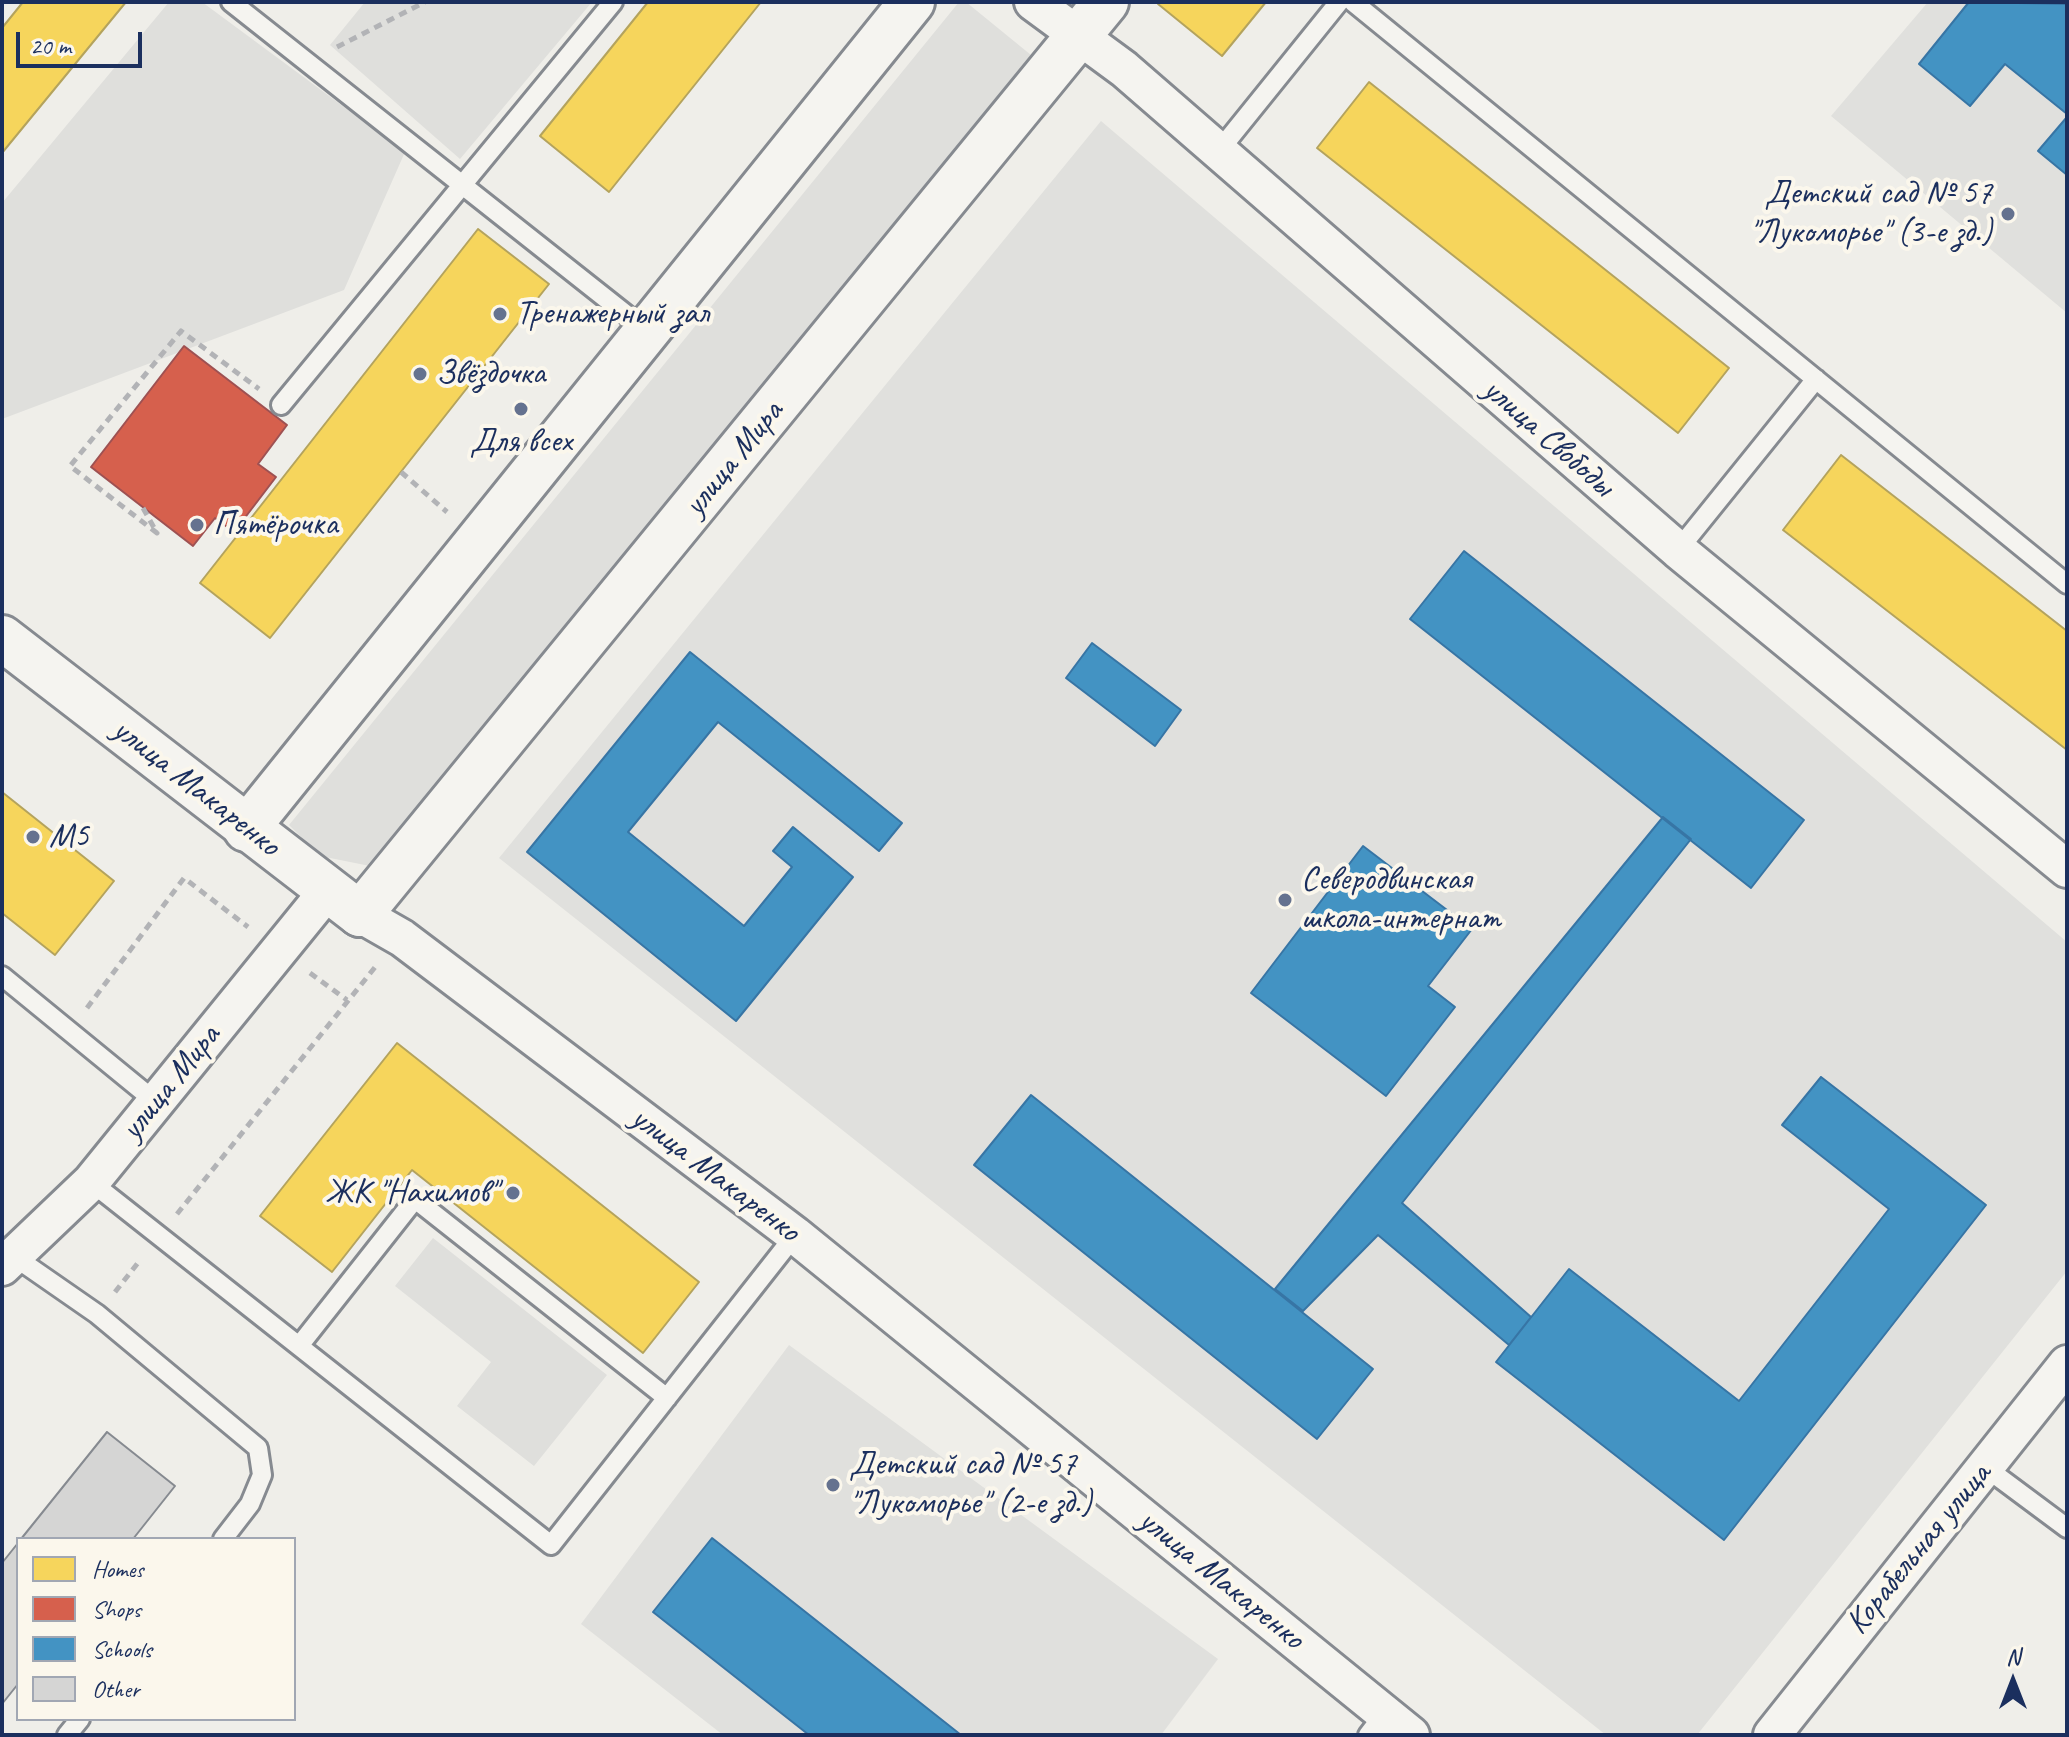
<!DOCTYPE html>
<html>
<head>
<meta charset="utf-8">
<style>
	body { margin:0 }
	#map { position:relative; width:2069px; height:1737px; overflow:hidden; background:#efeee9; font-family:Caveat,sans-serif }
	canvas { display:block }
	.frame { position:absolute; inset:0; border:4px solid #1b2f5e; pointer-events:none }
	.legend { position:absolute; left:16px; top:1537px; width:280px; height:184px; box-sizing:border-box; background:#fbf7ec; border:2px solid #a1a7b3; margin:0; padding:10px 14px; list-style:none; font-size:24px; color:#1b2f5e }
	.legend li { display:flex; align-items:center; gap:16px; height:40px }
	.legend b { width:40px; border:2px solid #a1a7b3 }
	.north { position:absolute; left:1973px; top:1641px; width:80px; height:80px; -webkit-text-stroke:6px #fbf7ec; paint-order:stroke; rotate:0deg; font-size:22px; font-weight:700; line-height:32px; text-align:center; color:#1b2f5e }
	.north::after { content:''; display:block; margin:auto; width:28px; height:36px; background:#1b2f5e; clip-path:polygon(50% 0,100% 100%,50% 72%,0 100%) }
	.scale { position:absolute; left:16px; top:32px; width:126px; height:36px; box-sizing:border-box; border:4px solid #1b2f5e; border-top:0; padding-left:10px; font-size:24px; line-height:28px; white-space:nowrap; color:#1b2f5e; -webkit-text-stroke:6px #fbf7ec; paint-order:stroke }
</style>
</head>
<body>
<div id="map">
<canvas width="2069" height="1737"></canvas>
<div class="frame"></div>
<ul class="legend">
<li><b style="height:22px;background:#f6d55c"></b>Homes</li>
<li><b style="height:22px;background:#d6604d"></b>Shops</li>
<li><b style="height:22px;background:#4393c3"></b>Schools</li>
<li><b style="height:22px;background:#d5d5d4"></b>Other</li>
</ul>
<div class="north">N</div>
<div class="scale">20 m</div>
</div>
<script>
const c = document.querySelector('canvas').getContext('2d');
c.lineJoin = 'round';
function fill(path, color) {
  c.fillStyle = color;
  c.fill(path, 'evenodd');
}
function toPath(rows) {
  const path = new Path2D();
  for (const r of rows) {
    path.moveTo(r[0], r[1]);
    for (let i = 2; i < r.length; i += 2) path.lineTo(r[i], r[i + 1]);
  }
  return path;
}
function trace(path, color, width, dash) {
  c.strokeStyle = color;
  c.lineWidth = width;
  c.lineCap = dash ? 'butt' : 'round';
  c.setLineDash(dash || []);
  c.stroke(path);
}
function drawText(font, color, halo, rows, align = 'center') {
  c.font = font + ' Caveat,sans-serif';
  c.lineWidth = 8;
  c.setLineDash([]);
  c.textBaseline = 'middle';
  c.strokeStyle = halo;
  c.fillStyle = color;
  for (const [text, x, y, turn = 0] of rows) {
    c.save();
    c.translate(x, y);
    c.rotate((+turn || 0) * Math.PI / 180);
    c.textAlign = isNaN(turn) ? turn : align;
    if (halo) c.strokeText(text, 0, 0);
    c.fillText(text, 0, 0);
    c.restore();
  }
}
const built = toPath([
	[1928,2,2067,2,2067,313,1831,116],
	[1101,121,2067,942,2067,1271,1697,1735,1606,1735,499,858],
	[789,1345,1218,1659,1161,1735,723,1735,581,1624]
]);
const green = toPath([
	[169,2,202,2,405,152,344,290,2,419,2,203],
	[365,2,592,2,460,159,330,45],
	[959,2,966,2,1031,55,370,866,320,856,289,825],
	[433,1238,607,1375,534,1466,457,1406,491,1362,395,1286]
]);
const homes = toPath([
	[23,2,126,2,2,153,2,28,23,2],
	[648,2,761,2,609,192,540,136,648,2],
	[1160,2,1266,2,1222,56,1158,4,1160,2],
	[1369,82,1729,368,1678,433,1317,148,1369,82],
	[478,229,549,284,270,638,200,583,478,229],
	[1841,455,2067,631,2067,750,1783,530,1841,455],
	[2,792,114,881,55,955,2,913,2,792],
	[397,1043,699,1282,643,1353,412,1170,332,1272,260,1216,397,1043]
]);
const shops = toPath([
	[184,346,287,425,258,464,276,477,234,532,215,518,193,546,91,467,184,346]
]);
const schools = toPath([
	[1969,2,2067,4,2067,114,2005,64,1970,106,1919,64,1969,2],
	[2067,117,2067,175,2038,151,2067,117],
	[1464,551,1804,820,1751,888,1410,619,1464,551],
	[1092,643,1181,710,1155,746,1066,678,1092,643],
	[690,652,902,823,879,851,718,722,628,832,744,926,792,867,773,851,793,827,853,877,736,1021,527,852,690,652],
	[1663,817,1691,839,1402,1203,1531,1317,1509,1345,1378,1235,1303,1311,1275,1289,1663,817],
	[1363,846,1472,929,1428,986,1455,1007,1386,1096,1251,993,1363,846],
	[1821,1077,1986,1205,1724,1540,1496,1362,1569,1269,1739,1401,1889,1209,1782,1125,1821,1077],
	[1031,1095,1373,1369,1317,1439,974,1165,1031,1095],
	[712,1538,961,1735,809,1735,653,1612,712,1538]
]);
const building = toPath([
	[107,1432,175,1486,133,1539,21,1539,107,1432],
	[18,1543,18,1684,2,1704,2,1563,18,1543]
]);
const path = toPath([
	[337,47,425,2],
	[401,472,447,512],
	[143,508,157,533,70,466,181,331,259,389],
	[310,973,347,1000],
	[87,1008,184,878,248,927],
	[177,1214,376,966],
	[115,1292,141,1259]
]);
const service = toPath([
	[231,2,647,331],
	[1353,2,2067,584],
	[1218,152,1339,2],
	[281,405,613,2],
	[1678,550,1816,379],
	[2,976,156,1102],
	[91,1182,551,1545,795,1235],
	[12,1255,97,1314,258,1448,262,1475,250,1504,223,1539],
	[299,1346,415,1199,667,1398],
	[1985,1467,2067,1528],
	[67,1735,80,1719],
	[1368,1735,1385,1713]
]);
const minor = toPath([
	[1033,2,1124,69,1678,550,2067,869],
	[360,914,402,938,795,1235,1411,1735],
	[2,1267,91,1182,329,889],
	[1772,1735,2067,1364]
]);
const tertiary = toPath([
	[2,638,360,914]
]);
const secondary = toPath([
	[246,829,912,2],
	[360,914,1106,2]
]);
const markers = [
	[2008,214,8,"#65728f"],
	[500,314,8,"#65728f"],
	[420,374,8,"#65728f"],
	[521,409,8,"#65728f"],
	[197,525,8,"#65728f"],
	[33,837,8,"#65728f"],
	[1285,900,8,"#65728f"],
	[513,1193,8,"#65728f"],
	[833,1485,8,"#65728f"]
];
const poiNames = [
	["Детский сад № 57",1992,194,"right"],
	["\"Лукоморье\" (3-е зд.)",1992,233,"right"],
	["Тренажерный зал",516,314],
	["Звёздочка",436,374],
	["Для всех",521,442,"center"],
	["Пятёрочка",213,525],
	["М5",49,837],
	["Северодвинская",1301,880],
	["школа-интернат",1301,919],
	["ЖК \"Нахимов\"",497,1193,"right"],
	["Детский сад № 57",849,1465],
	["\"Лукоморье\" (2-е зд.)",849,1504]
];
const streetNames = [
	["улица Свободы",1548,438,41],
	["улица Мира",734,459,-51],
	["улица Макаренко",196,788,38],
	["улица Мира",171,1083,-51],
	["улица Макаренко",715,1175,37],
	["Корабельная улица",1919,1549,-51],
	["улица Макаренко",1221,1580,39]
];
fill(built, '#e0e0dd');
fill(green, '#dfdfdc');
fill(homes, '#f6d55c');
trace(homes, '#b4a35d', 2);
fill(shops, '#d6604d');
trace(shops, '#9e5152', 2);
fill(schools, '#4393c3');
trace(schools, '#3775a5', 2);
fill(building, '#d5d5d4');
trace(building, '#868a90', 2);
trace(service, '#868a90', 24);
trace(minor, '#868a90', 42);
trace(tertiary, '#868a90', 50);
trace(secondary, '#868a90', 50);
trace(path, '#b2b3b6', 5, [8, 6]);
trace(service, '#f5f4f0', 18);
trace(minor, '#f5f4f0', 36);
trace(tertiary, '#f5f4f0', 44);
trace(secondary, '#f5f4f0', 44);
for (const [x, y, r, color] of markers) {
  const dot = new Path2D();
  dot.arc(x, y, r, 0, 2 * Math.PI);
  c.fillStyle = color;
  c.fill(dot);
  trace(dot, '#fbf7ec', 3);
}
drawText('34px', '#1b2f5e', '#fbf7ec', poiNames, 'left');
drawText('34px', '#1b2f5e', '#fbf7ec', streetNames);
</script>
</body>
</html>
